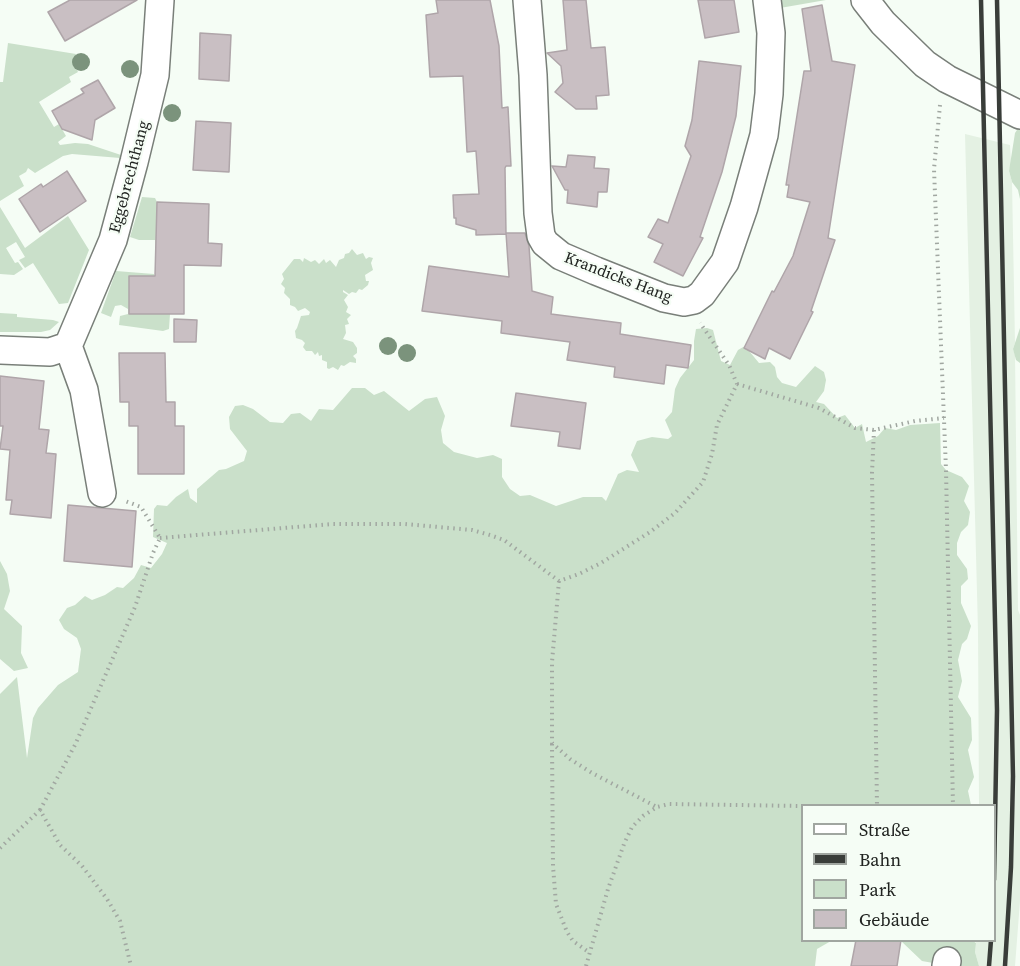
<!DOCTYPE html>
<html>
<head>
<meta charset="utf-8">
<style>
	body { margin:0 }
	#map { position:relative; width:1020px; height:966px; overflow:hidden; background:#f5fdf5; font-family:"Source Serif 4",serif }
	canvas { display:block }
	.legend { position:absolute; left:801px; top:804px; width:195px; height:138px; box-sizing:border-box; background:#f5fdf5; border:2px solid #a0a6a0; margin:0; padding:8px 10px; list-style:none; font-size:18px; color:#202320 }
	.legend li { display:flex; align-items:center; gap:12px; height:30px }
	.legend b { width:30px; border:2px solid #a0a6a0 }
</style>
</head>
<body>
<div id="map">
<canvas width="1020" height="966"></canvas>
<ul class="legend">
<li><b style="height:8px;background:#fff"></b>Straße</li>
<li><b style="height:8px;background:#393d39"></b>Bahn</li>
<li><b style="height:16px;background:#cae0ca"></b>Park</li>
<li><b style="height:16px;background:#c9bfc3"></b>Gebäude</li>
</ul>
</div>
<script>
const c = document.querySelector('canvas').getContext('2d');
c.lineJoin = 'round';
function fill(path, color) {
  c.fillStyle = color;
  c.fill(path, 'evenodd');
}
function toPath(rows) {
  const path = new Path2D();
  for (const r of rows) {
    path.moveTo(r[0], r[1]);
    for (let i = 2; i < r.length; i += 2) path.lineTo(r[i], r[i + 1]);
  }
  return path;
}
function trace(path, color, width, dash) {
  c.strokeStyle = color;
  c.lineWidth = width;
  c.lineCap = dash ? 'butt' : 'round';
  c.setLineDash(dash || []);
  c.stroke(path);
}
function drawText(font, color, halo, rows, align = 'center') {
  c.font = font + ' "Source Serif 4",serif';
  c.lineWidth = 4.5;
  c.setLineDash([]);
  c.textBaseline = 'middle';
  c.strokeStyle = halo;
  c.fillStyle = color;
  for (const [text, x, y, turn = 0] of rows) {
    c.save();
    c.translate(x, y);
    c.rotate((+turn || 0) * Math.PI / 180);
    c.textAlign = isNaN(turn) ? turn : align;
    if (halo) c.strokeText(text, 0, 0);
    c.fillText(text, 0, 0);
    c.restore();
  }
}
const built = toPath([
	[965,134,1010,145,1011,164,1009,171,1012,182,1015,343,1013,349,1015,355,1018,610,1020,615,1020,901,1015,966,979,966,975,952,976,941,994,940,994,806,979,805,978,631]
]);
const green = toPath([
	[779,0,826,0,780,8],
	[8,43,76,54,73,62,78,72,69,77,71,82,39,102,54,127,59,124,66,136,58,142,60,145,75,143,88,144,121,155,120,158,72,154,63,156,35,173,28,168,26,172,19,176,24,186,0,201,0,82,3,82],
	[1019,127,1020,127,1020,199,1018,190,1012,182,1009,171,1015,133],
	[142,197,155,198,157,202,209,204,208,240,193,240,164,254,156,253,155,240,139,240,130,237],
	[0,207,25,248,68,216,89,250,68,303,59,304,33,263,25,268,19,260,25,257,16,242,6,248,15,263,18,262,23,269,14,275,0,274],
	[352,249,357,255,363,253,366,259,369,257,373,258,371,263,373,270,365,275,366,281,369,281,368,285,362,290,359,289,356,293,352,292,349,294,343,290,343,292,348,295,344,300,348,307,346,312,351,315,347,319,349,324,345,325,346,333,343,339,353,342,357,348,357,353,353,356,356,359,356,363,350,362,344,366,341,365,338,370,333,367,329,369,327,368,327,362,322,360,322,355,319,356,318,352,315,355,312,351,306,351,303,347,305,343,302,340,296,338,295,331,297,328,301,316,309,315,310,312,305,308,298,311,295,307,290,305,290,299,284,293,285,288,281,284,284,279,282,274,294,259,300,259,303,262,304,258,311,262,315,260,319,264,324,259,326,263,330,260,336,267,339,260,344,258,345,254,349,253],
	[116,271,154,274,154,276,184,276,184,314,170,314,169,329,163,331,119,325,120,316,128,314,128,309,121,305,115,306,111,317,101,313],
	[0,313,17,314,17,317,53,320,59,322,50,330,41,332,0,332],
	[707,328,713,330,721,361,730,365,738,350,745,346,759,363,770,362,775,367,777,377,782,383,796,387,815,366,824,372,826,380,824,391,816,402,824,404,837,418,845,415,855,428,862,424,866,442,878,436,885,428,896,430,910,425,940,423,941,464,946,470,962,477,969,486,964,501,970,512,968,525,961,532,957,543,957,555,967,569,968,579,961,586,961,603,971,626,967,639,962,644,958,660,962,681,958,697,971,718,972,740,968,750,974,777,968,791,971,805,802,806,802,940,831,941,817,949,815,966,0,966,0,694,17,677,27,758,33,718,38,708,58,685,78,672,81,649,77,638,64,629,59,620,67,608,75,605,85,596,92,600,105,595,117,587,123,588,134,578,141,565,151,568,162,554,167,543,153,537,154,509,157,505,167,506,176,497,188,489,190,498,197,503,197,489,219,470,226,469,244,461,247,451,230,429,229,417,235,406,243,405,253,409,270,422,283,423,291,414,300,413,311,421,319,409,333,410,352,388,365,388,374,395,384,391,409,411,425,399,437,397,445,416,441,430,443,443,454,452,477,458,493,455,502,459,502,477,510,489,520,496,530,495,556,506,583,497,602,497,606,501,618,474,627,470,639,472,631,455,637,441,652,437,668,439,672,436,665,420,672,412,675,389,680,378,694,360,694,341,696,329],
	[1020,328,1020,363,1016,360,1013,349],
	[0,561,7,574,10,591,4,609,22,626,21,653,28,668,14,671,0,659],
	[958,940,959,942,973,941,976,943,975,952,979,966,950,966,922,961,901,941,897,941]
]);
const building = toPath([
	[70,0,137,0,65,41,48,12,70,0],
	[436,0,490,0,499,46,502,108,508,107,511,166,506,166,505,168,506,234,476,235,476,230,456,224,456,218,454,218,453,195,479,194,476,151,467,152,463,76,430,77,426,15,438,13,436,0],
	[563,0,586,0,591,48,605,47,609,95,596,96,597,109,576,109,555,92,563,83,561,66,547,53,567,50,563,0],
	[698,0,734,0,739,32,705,38,698,0],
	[822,5,832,61,855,65,828,238,835,240,811,311,813,312,790,359,769,348,765,359,744,348,772,291,774,292,793,256,810,202,787,197,789,185,786,185,804,71,811,71,802,9,822,5],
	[200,33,231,35,229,81,199,79,200,33],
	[699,61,741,66,736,116,722,172,700,237,703,238,683,276,654,262,663,244,648,237,658,219,668,223,691,156,685,146,692,120,699,61],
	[98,80,115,108,95,120,92,140,62,129,52,111,84,93,81,89,98,80],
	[196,121,231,123,229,172,193,170,196,121],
	[568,155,595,157,594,168,609,169,607,192,598,192,597,207,567,203,568,190,565,190,552,166,566,167,568,155],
	[67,171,86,201,40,232,19,199,41,184,43,187,67,171],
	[157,202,209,204,208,243,222,244,221,266,184,265,184,314,129,314,129,276,155,276,157,202],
	[506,233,525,233,529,246,532,291,553,297,551,314,621,323,620,334,691,345,688,368,666,365,664,384,614,377,615,367,567,360,570,342,501,333,502,321,422,311,429,266,509,277,506,233],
	[174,319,197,320,196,342,174,342,174,319],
	[119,353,165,353,166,402,175,402,175,426,184,426,184,474,138,474,138,426,129,426,129,402,120,402,119,353],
	[0,376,44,381,39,429,49,430,46,453,56,454,51,518,10,514,12,500,6,500,10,450,0,449,3,426,0,426,0,376],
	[516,393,586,403,580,449,558,446,560,432,511,426,516,393],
	[68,505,136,511,132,567,64,561,68,505],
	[856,940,901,940,897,966,851,966,856,940]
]);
const path = toPath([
	[940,105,934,169,946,470,953,806],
	[737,384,819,408,855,428,874,430,915,421,944,418],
	[874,430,872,473,877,806],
	[160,538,333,524,405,524,472,530,490,535,504,540,559,581,579,574,601,563,650,532,675,513,703,482,712,454,717,425,737,384,729,365,700,323],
	[559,581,552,662,552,743,570,759,592,773,657,807],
	[552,744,553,866,556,904,567,932,573,941,590,953],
	[40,810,75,745,135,607,153,553,160,538,141,507,125,501],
	[0,848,40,810,60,845,82,866,107,899,120,921,131,966],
	[586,966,608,889,624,844,632,827,643,816,657,807,669,804,802,806]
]);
const minor = toPath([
	[527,0,533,75,538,213,541,236,545,243,561,256,596,271,664,298,684,302,694,300,702,294,725,262,744,207,764,135,769,94,771,33,767,0],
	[865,0,883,23,925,64,947,79,1020,115],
	[68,346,84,390,102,493],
	[0,350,50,352,68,346,113,240,134,162,155,75,160,0],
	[946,966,947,961]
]);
const rail = toPath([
	[981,0,997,710,994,880],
	[997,0,1013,776,1011,867,1005,966],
	[989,966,991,940]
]);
const trees = [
	[81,62],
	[130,69],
	[172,113],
	[388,346],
	[407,353]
];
const streetNames = [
	["Eggebrechthang",130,177,-75],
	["Krandicks Hang",618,278,21]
];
fill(built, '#e4f1e3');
fill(green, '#cae0ca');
fill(building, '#c9bfc3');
trace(building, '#afa5a9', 1.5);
trace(minor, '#797f79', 30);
trace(path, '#a1a7a1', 4, [1.5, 4.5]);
trace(minor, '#fff', 27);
trace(rail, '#393d39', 4.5);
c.fillStyle = '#7b937c';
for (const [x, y] of trees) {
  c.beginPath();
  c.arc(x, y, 9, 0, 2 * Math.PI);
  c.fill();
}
drawText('16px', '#202320', '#f5fdf5', streetNames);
</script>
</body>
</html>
